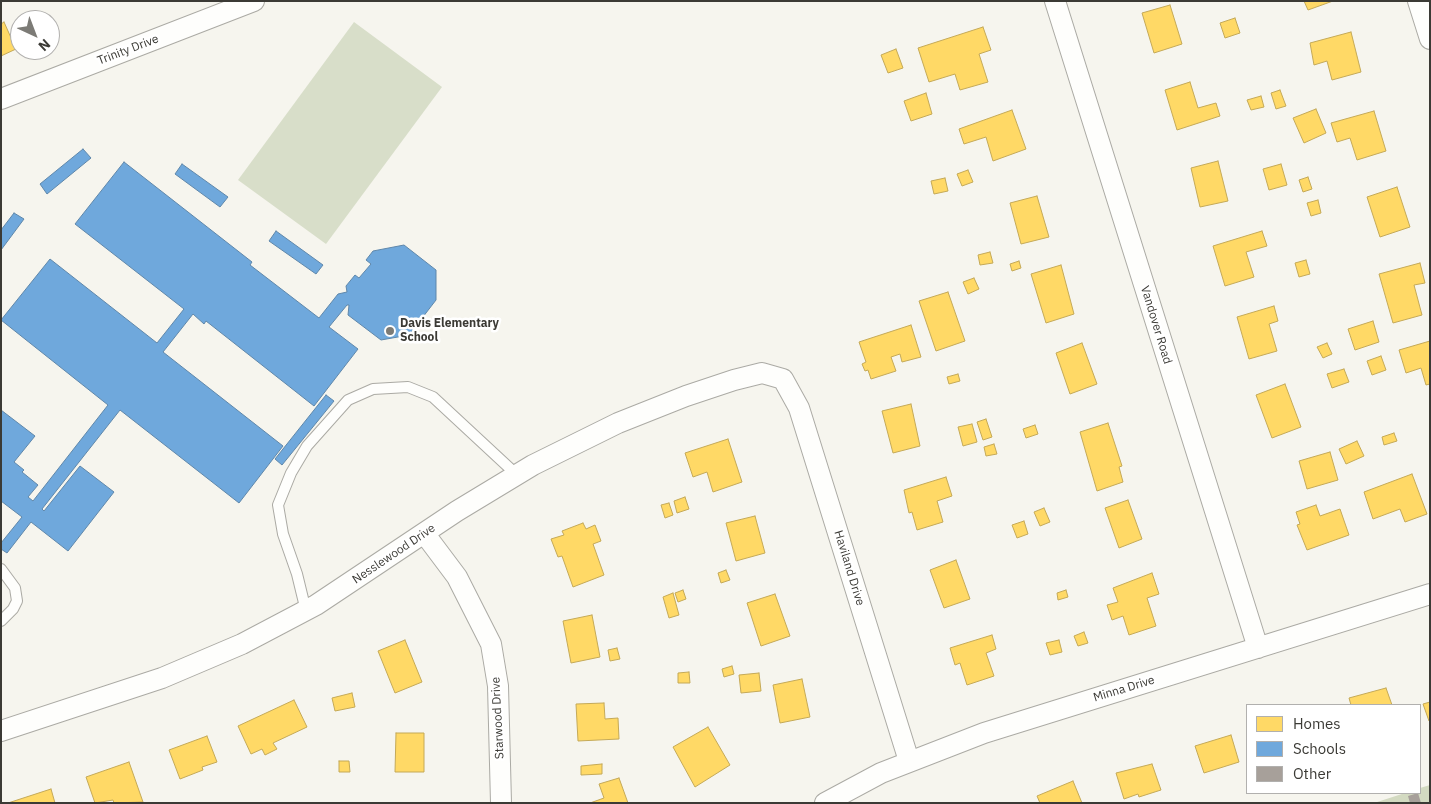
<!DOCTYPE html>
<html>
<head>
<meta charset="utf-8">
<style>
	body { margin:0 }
	#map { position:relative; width:1431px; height:804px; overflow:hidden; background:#f6f5ee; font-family:"IBM Plex Sans",sans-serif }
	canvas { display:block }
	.frame { position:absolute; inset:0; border:2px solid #3b3a35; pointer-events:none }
	.legend { position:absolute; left:1246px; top:704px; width:175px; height:90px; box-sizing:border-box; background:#fff; border:1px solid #b1b0ae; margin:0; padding:6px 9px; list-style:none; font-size:15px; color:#3b3a35 }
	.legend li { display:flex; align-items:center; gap:10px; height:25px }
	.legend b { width:25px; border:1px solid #b1b0ae }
	.north { position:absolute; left:10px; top:10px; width:50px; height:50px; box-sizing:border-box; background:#fff; border:1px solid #b1b0ae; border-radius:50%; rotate:137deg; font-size:14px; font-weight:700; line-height:20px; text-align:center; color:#3b3a35 }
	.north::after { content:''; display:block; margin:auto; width:18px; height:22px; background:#7c7b76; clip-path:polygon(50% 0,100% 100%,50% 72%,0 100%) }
</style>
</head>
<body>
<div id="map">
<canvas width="1431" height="804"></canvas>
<div class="frame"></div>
<ul class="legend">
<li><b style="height:14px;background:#ffd966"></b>Homes</li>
<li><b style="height:14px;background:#6fa8dc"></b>Schools</li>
<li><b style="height:14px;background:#a7a09a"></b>Other</li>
</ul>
<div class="north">N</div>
</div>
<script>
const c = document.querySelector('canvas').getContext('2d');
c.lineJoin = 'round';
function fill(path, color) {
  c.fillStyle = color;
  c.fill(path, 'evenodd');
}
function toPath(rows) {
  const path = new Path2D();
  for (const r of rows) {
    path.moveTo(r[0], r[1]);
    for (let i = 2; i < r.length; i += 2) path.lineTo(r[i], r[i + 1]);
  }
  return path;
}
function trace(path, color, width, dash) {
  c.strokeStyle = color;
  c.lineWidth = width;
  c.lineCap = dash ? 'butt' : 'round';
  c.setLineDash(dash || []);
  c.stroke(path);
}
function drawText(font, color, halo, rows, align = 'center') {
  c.font = font + ' "IBM Plex Sans",sans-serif';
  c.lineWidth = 5;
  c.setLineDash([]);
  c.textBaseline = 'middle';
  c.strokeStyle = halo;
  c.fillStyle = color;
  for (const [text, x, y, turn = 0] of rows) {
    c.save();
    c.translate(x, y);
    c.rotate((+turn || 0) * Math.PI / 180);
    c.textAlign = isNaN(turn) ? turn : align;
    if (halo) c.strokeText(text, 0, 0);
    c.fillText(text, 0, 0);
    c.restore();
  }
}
const green = toPath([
	[354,22,442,87,326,244,238,180]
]);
const forest = toPath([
	[1430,785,1430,803,1374,803,1405,793,1420,793,1420,788]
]);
const homes = toPath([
	[1304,1,1333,1,1308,10,1304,1],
	[1170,5,1182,44,1154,53,1142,13,1170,5],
	[1235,18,1240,33,1225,38,1220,23,1235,18],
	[4,22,16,49,1,56,1,24,4,22],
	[983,27,991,50,979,54,988,82,960,90,955,74,929,82,918,48,983,27],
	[1351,32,1361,72,1332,80,1327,61,1314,65,1310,43,1351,32],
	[896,49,903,68,888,73,881,55,896,49],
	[1190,82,1198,108,1216,103,1220,116,1177,130,1165,90,1190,82],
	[1280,90,1286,106,1276,109,1271,93,1280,90],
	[926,93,932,114,911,121,904,101,926,93],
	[1261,96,1264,107,1251,110,1247,100,1261,96],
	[1316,109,1326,133,1304,143,1293,118,1316,109],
	[1012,110,1026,149,993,161,986,137,964,144,959,129,1012,110],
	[1374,111,1386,151,1357,160,1350,138,1337,142,1331,123,1374,111],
	[1218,161,1228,201,1200,207,1191,168,1218,161],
	[1281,164,1287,185,1269,190,1263,169,1281,164],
	[968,170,973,182,962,186,957,174,968,170],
	[1308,177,1312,189,1303,192,1299,180,1308,177],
	[945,178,948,191,934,194,931,181,945,178],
	[1397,187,1410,227,1380,237,1367,197,1397,187],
	[1037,196,1049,237,1021,244,1010,203,1037,196],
	[1318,200,1321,213,1311,216,1307,203,1318,200],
	[1262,231,1267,246,1246,252,1254,277,1225,286,1213,246,1262,231],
	[990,252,993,263,980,265,978,255,990,252],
	[1306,260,1310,274,1299,277,1295,263,1306,260],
	[1019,261,1021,268,1012,271,1010,264,1019,261],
	[1420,263,1425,283,1414,285,1422,315,1393,323,1379,274,1420,263],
	[1061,265,1074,314,1046,323,1031,274,1061,265],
	[974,278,979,289,968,294,963,282,974,278],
	[948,292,965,341,936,351,919,301,948,292],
	[1274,306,1278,321,1269,324,1277,351,1249,359,1237,317,1274,306],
	[1373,321,1379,342,1355,350,1348,329,1373,321],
	[911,325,921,357,902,362,900,354,891,357,896,371,871,379,868,370,865,371,862,364,866,362,859,342,911,325],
	[1430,341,1430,384,1426,385,1421,368,1406,373,1399,350,1430,341],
	[1082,343,1097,384,1070,394,1056,353,1082,343],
	[1327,343,1332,354,1323,358,1317,347,1327,343],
	[1381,356,1386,370,1372,375,1367,361,1381,356],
	[1344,369,1349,382,1332,388,1327,374,1344,369],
	[958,374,960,381,949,384,947,377,958,374],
	[1285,384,1301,427,1272,438,1256,395,1285,384],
	[911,404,920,446,893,453,882,411,911,404],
	[986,419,992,437,983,440,977,422,986,419],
	[1108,423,1122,466,1119,467,1123,482,1097,491,1080,432,1108,423],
	[972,424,977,442,963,446,958,427,972,424],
	[1035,425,1038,434,1026,438,1023,429,1035,425],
	[1394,433,1397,441,1384,445,1382,437,1394,433],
	[728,439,742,482,713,492,707,472,693,477,685,453,728,439],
	[1357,441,1364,456,1346,464,1339,449,1357,441],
	[994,444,997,454,986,456,984,447,994,444],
	[1330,452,1338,480,1307,489,1299,461,1330,452],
	[1412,474,1427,514,1405,522,1400,509,1373,519,1364,492,1412,474],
	[946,477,952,496,937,501,943,522,917,530,912,512,909,513,904,490,946,477],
	[685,497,689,509,677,513,674,501,685,497],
	[1128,500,1142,539,1119,548,1105,508,1128,500],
	[669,503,673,515,665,518,661,505,669,503],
	[1316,505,1320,516,1340,509,1349,535,1307,550,1297,525,1300,524,1296,512,1316,505],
	[1044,508,1050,522,1040,526,1034,512,1044,508],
	[755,516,765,553,736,561,726,523,755,516],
	[1024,521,1028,534,1017,538,1012,525,1024,521],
	[583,523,586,529,595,525,601,541,593,544,604,575,573,587,562,556,558,557,551,539,564,535,562,531,583,523],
	[956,560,970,599,944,608,930,570,956,560],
	[726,570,730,580,721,583,718,573,726,570],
	[1152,573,1159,594,1147,598,1156,626,1129,635,1123,616,1112,620,1107,605,1118,602,1113,588,1152,573],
	[683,590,686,599,678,602,675,593,683,590],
	[1066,590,1068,597,1058,600,1057,593,1066,590],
	[673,593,679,615,669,618,663,597,673,593],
	[775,594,790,636,761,646,747,603,775,594],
	[592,615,600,657,571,663,563,621,592,615],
	[1084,632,1088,643,1078,646,1074,636,1084,632],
	[992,635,996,649,986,653,994,676,967,685,960,663,955,665,950,648,992,635],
	[405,640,422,682,395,693,378,651,405,640],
	[1059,640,1062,652,1050,655,1046,643,1059,640],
	[617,648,620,659,610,661,608,650,617,648],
	[732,666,734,674,724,677,722,669,732,666],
	[689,672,690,683,678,683,678,673,689,672],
	[759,673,761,691,741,693,739,675,759,673],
	[802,679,810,717,780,723,773,685,802,679],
	[1386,688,1392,705,1351,705,1349,698,1386,688],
	[352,693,355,707,335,711,332,698,352,693],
	[294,700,307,727,273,743,277,749,265,755,262,749,251,754,238,726,294,700],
	[1430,702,1430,721,1429,721,1423,704,1430,702],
	[604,703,605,719,618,718,619,739,578,741,576,704,604,703],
	[708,727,730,765,695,787,673,747,708,727],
	[396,733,424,733,424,772,395,772,396,733],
	[1231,735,1239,762,1204,773,1195,746,1231,735],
	[207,736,217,762,202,767,203,770,180,779,169,750,207,736],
	[339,761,349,761,350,772,339,772,339,761],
	[129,762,143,802,114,803,113,800,95,803,86,777,129,762],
	[602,764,602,774,581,775,581,766,602,764],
	[1152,764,1161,790,1139,797,1138,794,1124,799,1116,773,1152,764],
	[619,778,628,803,590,803,604,798,599,784,619,778],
	[1073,781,1082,803,1040,803,1037,796,1073,781],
	[51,789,55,803,8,803,51,789]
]);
const schools = toPath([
	[83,149,91,158,47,194,40,184,83,149],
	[124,162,252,262,250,265,319,318,338,294,347,292,346,286,355,275,359,278,371,264,366,260,373,251,404,245,436,270,436,300,409,335,381,340,348,315,349,305,347,305,329,327,358,349,314,406,206,321,204,324,193,314,163,352,283,446,239,503,120,410,42,509,44,511,80,466,114,492,68,551,31,522,7,553,1,549,1,543,22,517,1,501,1,410,35,436,14,462,24,470,22,472,38,485,28,497,33,501,108,405,1,320,50,259,157,343,184,309,75,224,124,162],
	[182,164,228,197,220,207,175,174,182,164],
	[14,213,24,219,1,250,1,230,14,213],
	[276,231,323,265,316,274,269,241,276,231],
	[326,395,334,401,282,465,275,459,326,395]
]);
const building = toPath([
	[1418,793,1421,803,1410,803,1408,796]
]);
const service = toPath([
	[1,569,15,588,17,601,13,609,1,621],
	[306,611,297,574,283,534,278,505,291,473,307,446,348,400,373,389,408,387,433,397,517,475]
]);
const minor = toPath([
	[1055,1,1258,648],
	[1418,1,1430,39],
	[1,99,254,1],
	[424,533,457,577,491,644,498,686,501,803],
	[1,731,162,678,242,644,316,605,457,511,533,465,618,423,686,396,734,380,762,373,783,379,799,408,909,761],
	[825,803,881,773,984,733,1430,594]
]);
const markers = [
	[390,331,5,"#7c7b76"]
];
const streetNames = [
	["Trinity Drive",128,50,-21],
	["Vandover Road",1156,325,73],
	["Nesslewood Drive",394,554,-34],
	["Haviland Drive",849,568,73],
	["Minna Drive",1124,689,-17],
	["Starwood Drive",498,718,-93]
];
const poiNames = [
	["Davis Elementary",400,324],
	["School",400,338]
];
fill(green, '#d8dec9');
fill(forest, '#d3dac1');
fill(homes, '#ffd966');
trace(homes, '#c4a957', 1);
fill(schools, '#6fa8dc');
trace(schools, '#5f87aa', 1);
fill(building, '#a7a09a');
trace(service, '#abaaa4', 12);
trace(minor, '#abaaa4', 22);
trace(service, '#fefefc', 10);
trace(minor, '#fefefc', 20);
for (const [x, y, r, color] of markers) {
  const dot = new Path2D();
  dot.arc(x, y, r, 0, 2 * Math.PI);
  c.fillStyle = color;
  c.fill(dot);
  trace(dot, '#fff', 2);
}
drawText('12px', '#3b3a35', '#fff', streetNames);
drawText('bold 12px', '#3b3a35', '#fff', poiNames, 'left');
</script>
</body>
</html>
